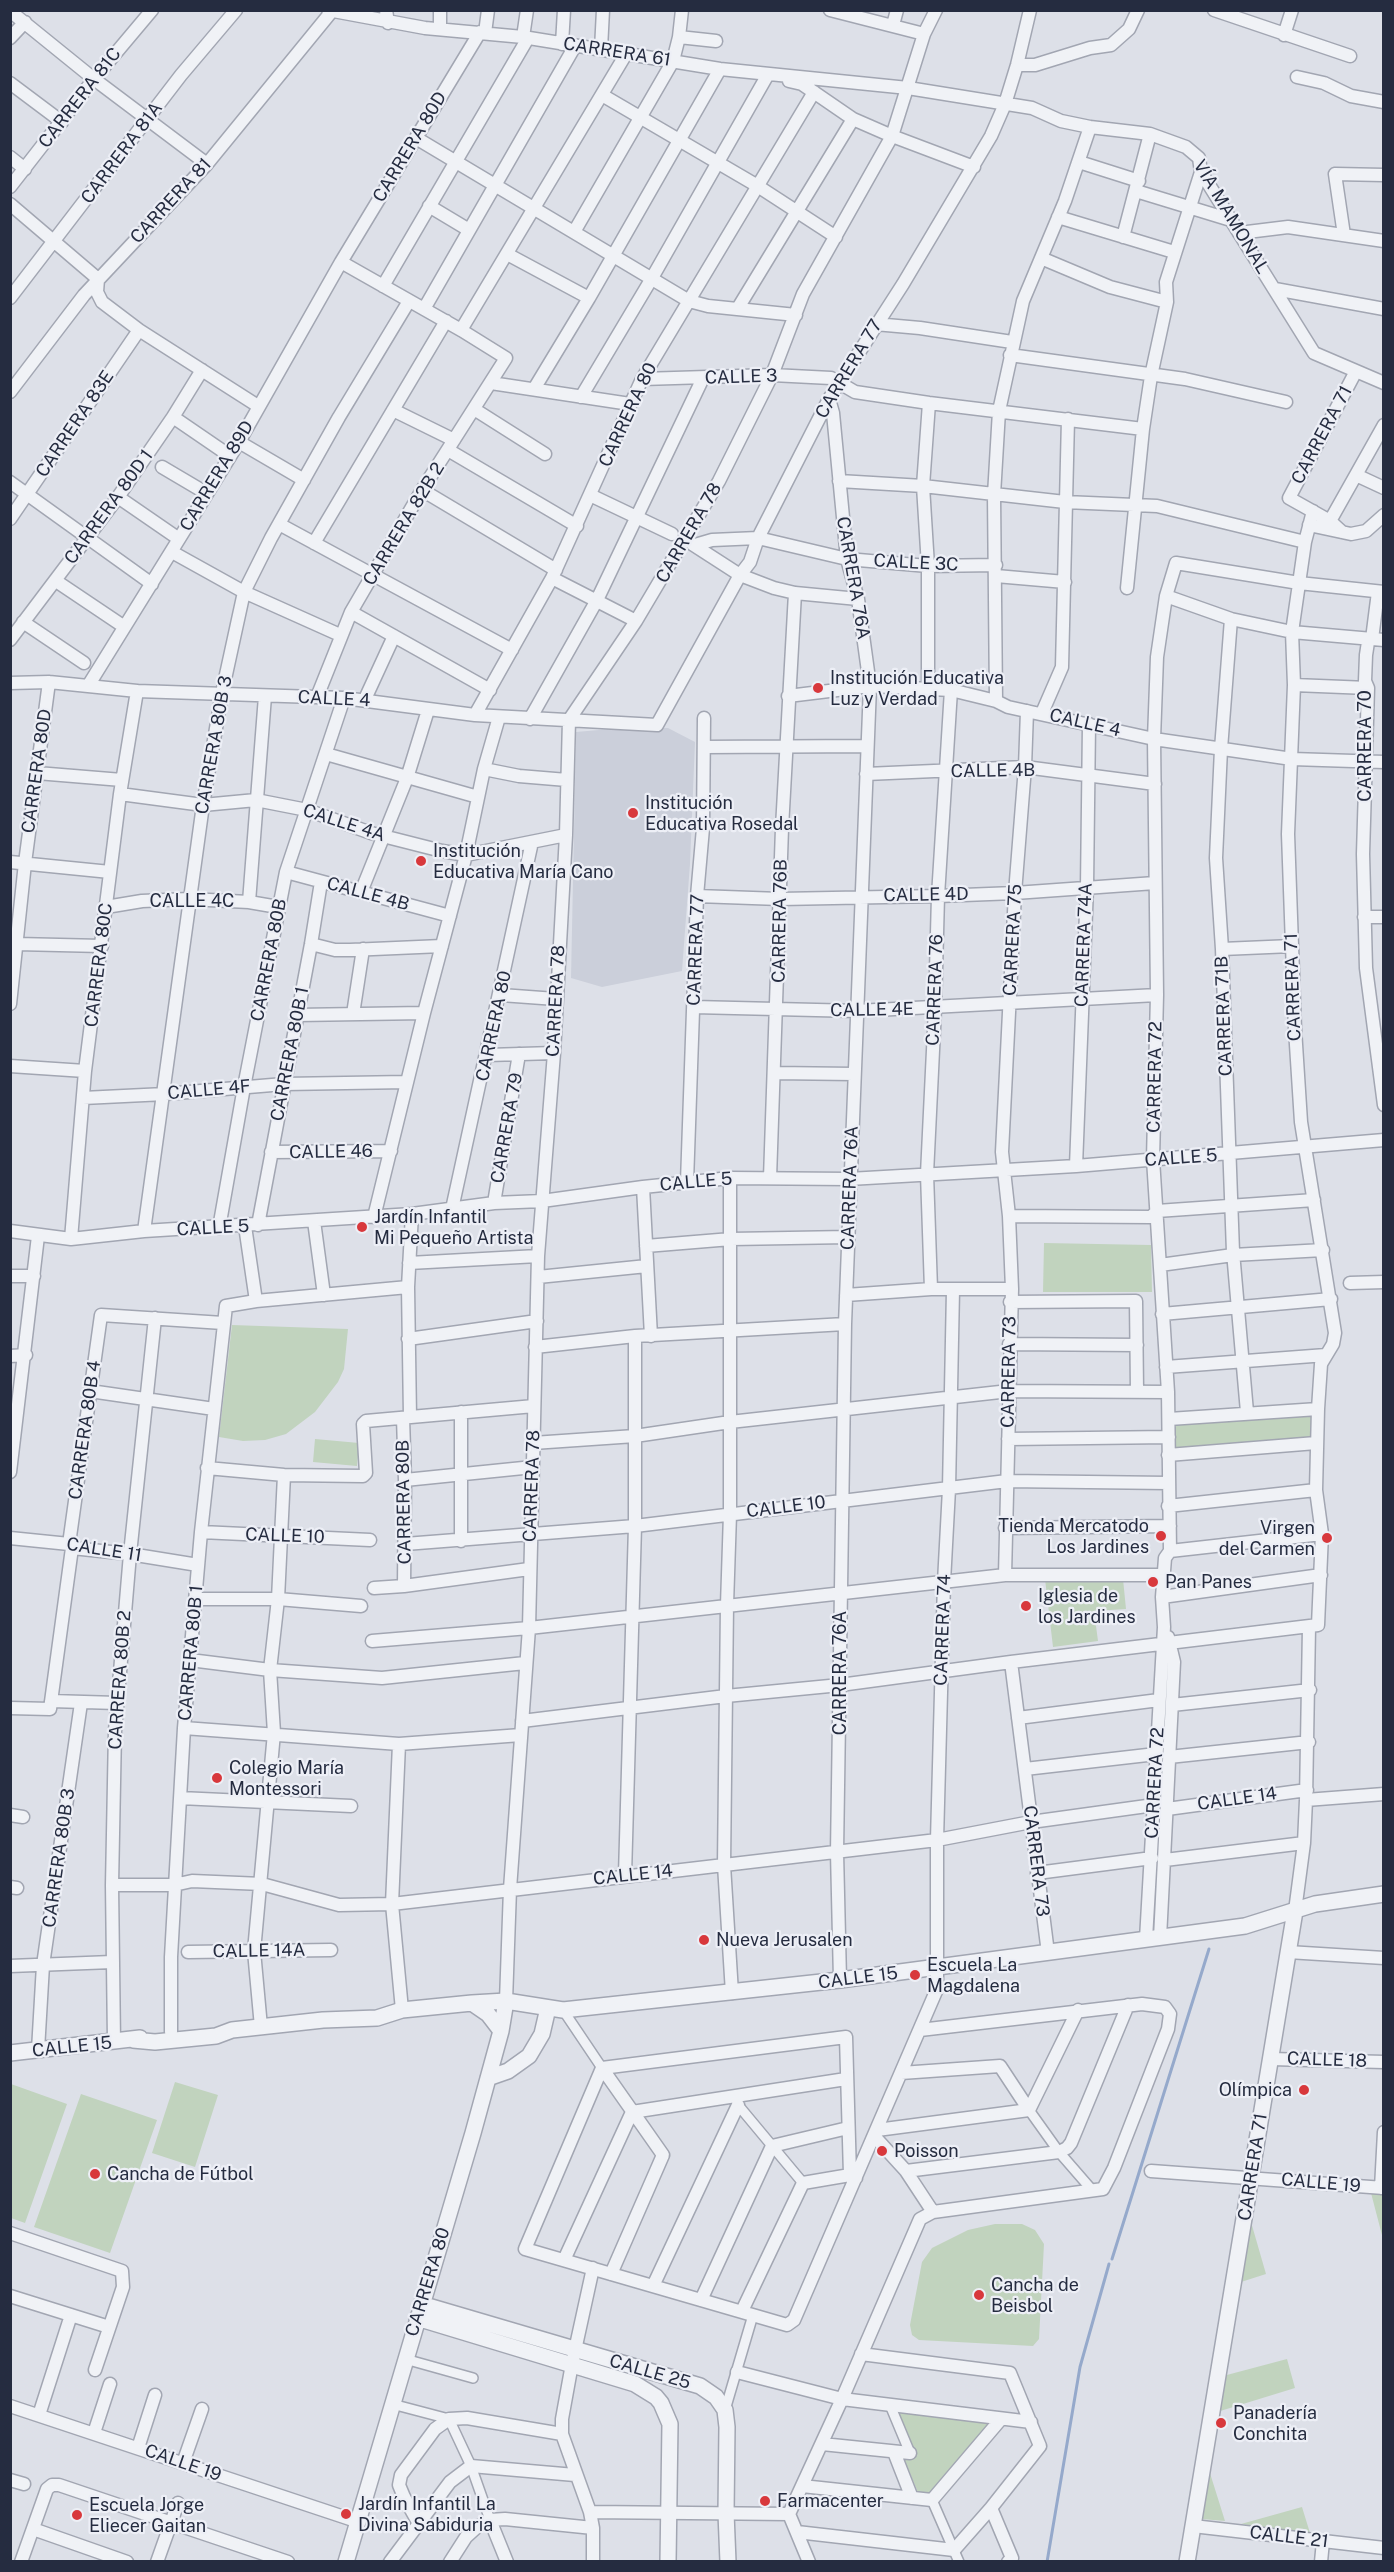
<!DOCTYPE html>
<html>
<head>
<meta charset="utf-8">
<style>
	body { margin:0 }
	#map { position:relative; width:1394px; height:2572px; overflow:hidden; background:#dde0e8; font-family:"Public Sans",sans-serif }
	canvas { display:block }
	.frame { position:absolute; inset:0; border:12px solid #252c40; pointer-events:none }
</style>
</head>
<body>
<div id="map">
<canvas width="1394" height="2572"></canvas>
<div class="frame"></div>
</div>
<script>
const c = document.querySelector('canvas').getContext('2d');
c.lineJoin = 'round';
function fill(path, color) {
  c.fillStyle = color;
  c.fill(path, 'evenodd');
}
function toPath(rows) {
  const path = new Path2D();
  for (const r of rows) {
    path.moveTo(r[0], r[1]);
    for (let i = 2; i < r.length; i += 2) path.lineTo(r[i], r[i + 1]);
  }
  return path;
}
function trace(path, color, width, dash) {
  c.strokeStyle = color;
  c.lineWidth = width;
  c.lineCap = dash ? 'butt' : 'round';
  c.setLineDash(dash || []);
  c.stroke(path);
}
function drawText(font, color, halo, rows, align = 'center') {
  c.font = font + ' "Public Sans",sans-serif';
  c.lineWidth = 4.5;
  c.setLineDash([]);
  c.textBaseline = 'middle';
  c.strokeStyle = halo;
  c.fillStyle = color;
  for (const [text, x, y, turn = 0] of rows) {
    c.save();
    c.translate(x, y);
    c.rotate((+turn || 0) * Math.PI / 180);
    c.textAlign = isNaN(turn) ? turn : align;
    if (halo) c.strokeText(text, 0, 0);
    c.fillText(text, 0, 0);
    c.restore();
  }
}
const built = toPath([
	[633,727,668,728,695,742,690,864,682,971,602,987,571,978,576,732]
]);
const green = toPath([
	[1044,1243,1151,1245,1152,1292,1043,1292],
	[232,1325,348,1329,344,1369,338,1382,315,1412,286,1434,265,1440,243,1441,219,1437],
	[1315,1411,1314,1439,1173,1450,1174,1420],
	[315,1439,359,1443,357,1466,313,1462],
	[1045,1579,1123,1579,1126,1609,1094,1611,1098,1641,1053,1647],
	[175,2082,218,2095,195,2167,152,2153],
	[11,2084,67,2104,25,2223,11,2218],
	[81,2094,157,2120,110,2253,34,2227],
	[1371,2193,1383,2195,1383,2239],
	[1251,2222,1266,2274,1241,2282],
	[995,2224,1022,2224,1035,2230,1044,2244,1039,2339,1033,2346,919,2340,912,2335,910,2325,922,2262,932,2248,968,2230],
	[1287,2359,1295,2388,1217,2412,1223,2376],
	[889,2409,996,2421,931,2496,919,2495,902,2454,907,2452],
	[1209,2470,1225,2521,1202,2519],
	[1302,2507,1310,2533,1241,2524]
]);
const stream = toPath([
	[1112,2259,1209,1949],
	[1047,2562,1080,2367,1109,2264]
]);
const pedestrian = toPath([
	[563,2010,602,2068],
	[738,2105,803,2183],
	[1029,2110,1059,2152,1092,2190],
	[405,2359,473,2378],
	[392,2404,449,2419,471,2466,490,2520],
	[890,2405,910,2453],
	[725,2410,753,2315],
	[932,2500,959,2562]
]);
const minor = toPath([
	[328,10,425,28,523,37,720,69,908,88,1032,108,1061,121,1090,127,1150,134,1186,147,1199,158,1201,172,1314,353,1384,383],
	[386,10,388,23],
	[830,10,924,34],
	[1214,10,1350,56],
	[10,11,94,79,207,164],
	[893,25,897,10],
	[440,28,440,10],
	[485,33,488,10],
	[1284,35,1292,10],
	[523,37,527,10],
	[679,37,716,41],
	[10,38,25,22],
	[562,44,564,10],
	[601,49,603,10],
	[1017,65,1035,65,1090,48,1111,45,1129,29,1138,10],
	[1297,77,1324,83,1351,96,1384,102],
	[789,81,802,84,853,119,892,136,974,167],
	[10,83,62,122],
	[602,95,756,185,836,237],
	[416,138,689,301,708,306,796,315],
	[10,157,25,169],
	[1079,162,1139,181],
	[10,187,94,79,152,10],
	[1136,191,1231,220],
	[10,204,98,279,97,292,102,302,139,330,258,406],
	[429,206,469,230],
	[1058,217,1174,252],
	[574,232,673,61,679,37,682,10],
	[1239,233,1288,227,1384,241],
	[1344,235,1335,174,1384,175],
	[1123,237,1150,134],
	[507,254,589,298],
	[1041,258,1110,287,1167,302],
	[383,286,528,38],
	[1275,289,1384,309],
	[10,298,181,75,236,10],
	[738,308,853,119],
	[424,309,575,46],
	[875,324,920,328,1012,342],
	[461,330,626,54],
	[1010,355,1185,379,1286,402],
	[642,379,772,375,831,378,855,392,929,403,1143,429],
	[491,383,630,404],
	[534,389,589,298,720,69],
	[10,392,84,295,207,164,332,11],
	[581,397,652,278,767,76],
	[829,399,833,413,847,559,858,599,870,686,845,1324,837,1852,840,1980],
	[474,409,545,454],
	[393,410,454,440],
	[173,417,230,456],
	[239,442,304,480],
	[448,450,577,526],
	[162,467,206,493],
	[1356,475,1384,488],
	[839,481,923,486,1065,502,1157,506,1305,542],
	[10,482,152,584],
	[422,490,556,570],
	[590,495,672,534],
	[118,497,179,539],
	[10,519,139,330],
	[1330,521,1384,425],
	[279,524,512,650],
	[1309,525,1351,534,1366,531,1384,515],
	[1342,532,1330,521,1289,498,1355,373],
	[314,543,446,321],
	[692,544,740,575,774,588,795,593,858,599],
	[695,545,712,540,758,538,847,559,928,566,996,565],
	[172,552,244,592,340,635],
	[996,576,1065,582],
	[552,578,636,621],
	[56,581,123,626],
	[1127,588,1143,429,1151,376,1167,302,1166,282,1201,172],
	[1378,592,1372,639,1368,642,1366,655,1365,681,1368,688,1363,854,1366,968,1384,1105],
	[1166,596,1231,619,1292,632,1384,640],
	[351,612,490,690],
	[1231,619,1221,749,1216,858,1222,949,1233,1252,1247,1412],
	[23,622,84,663],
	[10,640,118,497,173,417,202,370],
	[10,683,49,682,137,691,344,698,475,715,657,725,740,575,750,562,758,538,829,399,903,284,991,136,1005,104,1017,65,1030,10],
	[1294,685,1368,688],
	[88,686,239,442,341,262,480,32],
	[928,688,928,566,923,486,929,403],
	[788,696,870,686,951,690,996,701,1008,707,1154,739,1292,759,1384,762],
	[317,697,351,612,422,490,506,358,461,330,341,262],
	[365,699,394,636],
	[996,701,994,495,999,411,1023,301,1065,201,1090,127],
	[1042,713,1062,667,1068,419],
	[475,715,552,578,642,379,814,92],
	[530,719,597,600,703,378],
	[705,747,867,746],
	[326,754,478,797],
	[484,769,519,776,567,780],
	[37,773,122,780],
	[866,774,1025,767,1155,784],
	[120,794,203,805,256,800,307,810,371,833,442,851,466,855,566,835],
	[10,862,110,872],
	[286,872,450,916],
	[361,892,407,778,428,710],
	[697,896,780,899,938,896,1015,893,1155,883],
	[249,902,265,696],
	[106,907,142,901,189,899,249,902,278,907],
	[1364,917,1384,917],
	[17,944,102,946],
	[311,944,335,950,350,950,442,946],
	[1222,949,1292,946],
	[501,995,556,999],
	[10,1004,25,863,49,682],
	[694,1007,857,1011,1157,995],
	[353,1014,363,949],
	[297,1015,424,1013],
	[488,1055,554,1053],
	[10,1066,85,1071],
	[774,1073,854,1074],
	[83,1098,165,1094,284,1084,407,1082],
	[271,1152,391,1151],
	[1076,1166,1087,887,1089,724],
	[730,1178,730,1514,727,1605,724,1865,732,1993],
	[770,1178,782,828,795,593],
	[687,1182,697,896,703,828,704,718],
	[643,1187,651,1336],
	[494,1203,519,1054],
	[452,1209,532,842],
	[1009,1216,1151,1217,1157,1211,1314,1200],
	[374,1217,424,1013,466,855,484,769,499,717],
	[314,1221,324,1295],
	[258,1225,311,944,321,882],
	[245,1226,256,1301],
	[219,1228,244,1087,286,872,344,698],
	[10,1231,71,1239,144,1231,412,1214,494,1203,542,1201,643,1187,730,1178,849,1179,1076,1166,1384,1140],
	[144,1231,203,805,222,693,244,592,271,538,339,417,409,301],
	[71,1239,85,1071,120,794,137,691],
	[646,1246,731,1239,848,1237],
	[409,1263,538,1256],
	[1160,1265,1233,1255,1323,1250],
	[10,1276,34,1276],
	[538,1277,647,1266],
	[1350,1283,1384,1282],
	[931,1289,927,1174,935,1009,938,896,951,690],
	[846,1295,931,1289,1012,1289],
	[1010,1302,1136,1301,1137,1391],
	[1162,1314,1331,1299],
	[408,1339,537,1321],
	[1009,1344,1137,1345],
	[535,1347,635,1336,845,1324],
	[10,1356,26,1355],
	[1166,1367,1326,1355],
	[90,1391,214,1409],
	[410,1417,408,1287,412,1214],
	[403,1418,405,1480,404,1586],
	[1169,1419,1318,1409],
	[1008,1439,1169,1437],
	[533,1443,635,1436,730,1422,1009,1391,1168,1392],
	[1168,1455,1316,1443],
	[207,1468,284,1475,363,1476,366,1473,363,1424,366,1421,534,1406],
	[10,1472,38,1236],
	[405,1480,533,1467],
	[1168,1506,1316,1490],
	[1005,1528,1170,1526],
	[201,1532,370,1540],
	[10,1538,69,1544,72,1548,130,1554,198,1565],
	[461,1541,461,1412],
	[69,1544,101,1315,223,1323],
	[405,1544,635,1526,1007,1481,1168,1483],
	[1170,1551,1322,1534],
	[1005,1575,1012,1289,1009,1216,1002,1152,1015,893,1025,767,1027,711],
	[374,1588,404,1586,529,1569],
	[1162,1597,1321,1575],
	[196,1599,278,1599,361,1606],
	[372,1641,529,1628,1005,1575,1164,1575],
	[190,1660,270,1670,382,1678,525,1663],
	[1011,1662,1048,1953],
	[51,1701,117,1703],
	[1172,1705,1310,1690],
	[10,1708,50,1709,72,1548],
	[1018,1718,1159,1700],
	[522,1721,726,1696,840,1685,1011,1662,1318,1625,1322,1534,1316,1490,1318,1409,1321,1364,1333,1344,1335,1333,1301,1122,1295,1029,1288,834,1294,685,1292,632,1305,542,1313,511],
	[184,1728,399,1744,521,1735],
	[399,1744,392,1904,402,2010],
	[1169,1757,1309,1742],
	[1025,1769,1156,1754],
	[180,1798,351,1806],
	[1306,1800,1384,1794],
	[1167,1809,1307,1790],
	[10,1815,23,1817],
	[1165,1860,1304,1843],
	[1037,1873,1152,1858],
	[625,1875,635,1526,635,1336],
	[112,1885,174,1885,192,1881,262,1884,339,1905,392,1904,937,1840,1031,1822,1154,1805],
	[10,1887,17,1888],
	[1295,1911,1304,1843,1306,1800,1309,1627],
	[1160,1938,1174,1662,1168,1637],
	[1146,1939,1164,1627,1162,1597,1165,1558,1170,1551,1168,1392,1153,1159,1157,995,1154,739,1157,657,1166,596,1176,563,1299,583,1384,592],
	[188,1952,331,1950],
	[1288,1952,1384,1958],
	[10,1966,112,1962],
	[506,2001,510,1889,529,1628,538,1256,554,1053,566,835,569,720,636,621,719,481,772,375,803,294,892,136,924,34,936,10],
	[261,2027,254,1951,274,1733,270,1670,278,1599,284,1475],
	[171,2032,171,1957,184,1728,201,1532,226,1306,256,1301,408,1287],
	[114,2042,112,1885,115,1731,130,1554,155,1318],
	[38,2050,43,1965,81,1703],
	[1271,2059,1384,2062],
	[602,2068,525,2249,787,2325,794,2320,937,1989,937,1840,944,1582,949,1489,953,1290],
	[602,2068,846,2037,850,2175],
	[602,2068,663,2155,611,2274],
	[901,2073,1000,2066,1029,2110],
	[1029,2110,1078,2010],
	[877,2130,1029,2110],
	[875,2137,906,2171,933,2212],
	[906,2171,1059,2152,1067,2148,1071,2143,1128,2005],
	[1151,2171,1384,2188],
	[1381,2188,1384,2132],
	[10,2233,122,2271,123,2287,95,2370],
	[564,2260,632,2112,846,2079],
	[653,2286,738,2105],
	[10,2296,109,2327],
	[701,2300,772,2146,848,2128],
	[742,2311,803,2183,850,2175,856,2178],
	[737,2372,842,2399,1031,2422],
	[10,2406,356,2521],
	[39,2415,71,2315],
	[94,2433,110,2384],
	[822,2444,910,2453],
	[138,2448,155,2395],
	[894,2452,912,2498],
	[183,2463,202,2409],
	[10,2480,24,2484],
	[802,2486,932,2500,1001,2419],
	[991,2508,1012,2558,1008,2562],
	[590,2512,789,2514],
	[789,2514,842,2399,920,2219,933,2212,1103,2189,1114,2168,1168,2029,1170,2014,1165,2007,1142,2004,920,2030],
	[789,2514,809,2562],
	[490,2520,507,2562],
	[418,2522,404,2497,399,2485,401,2475,435,2429,449,2419,467,2418,562,2434],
	[1193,2526,1384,2548],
	[33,2529,127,2562],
	[797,2532,954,2550,991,2508,1040,2446,1010,2373,861,2354],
	[21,2562,47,2489,52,2485,59,2485,288,2562],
	[157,2562,178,2503],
	[390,2562,450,2482,471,2466,575,2475],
	[450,2562,466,2537,477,2527,490,2520,505,2519,593,2528],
	[593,2562,593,2528,590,2512,562,2434,562,2419,572,2364,593,2268],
	[1321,2562,1323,2541]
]);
const tertiary = toPath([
	[472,2003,488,2014,501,2031],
	[133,2040,155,2042,216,2036,232,2030,323,2020,377,2018,402,2010,472,2003,506,2001,563,2010,840,1980,1245,1926,1315,1904,1384,1894],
	[10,2053,140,2038],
	[488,2078,508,2071,529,2056,542,2034,548,2008],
	[421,2304,700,2386,716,2397,725,2410,727,2427,726,2513,728,2562],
	[417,2318,635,2384,656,2397,661,2403,670,2424,668,2562],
	[346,2562,473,2133,501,2031,506,2001],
	[1187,2562,1295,1911]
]);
const markers = [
	[818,688,6,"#d8383c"],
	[633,813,6,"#d8383c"],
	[421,861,6,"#d8383c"],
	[362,1227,6,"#d8383c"],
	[1161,1536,6,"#d8383c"],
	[1327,1538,6,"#d8383c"],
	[1153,1582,6,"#d8383c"],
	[1026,1606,6,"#d8383c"],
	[217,1778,6,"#d8383c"],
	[704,1940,6,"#d8383c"],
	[915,1975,6,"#d8383c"],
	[1304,2090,6,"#d8383c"],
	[882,2151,6,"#d8383c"],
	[95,2174,6,"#d8383c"],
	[979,2295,6,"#d8383c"],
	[1221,2423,6,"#d8383c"],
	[765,2501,6,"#d8383c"],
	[346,2514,6,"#d8383c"],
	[77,2515,6,"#d8383c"]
];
const streetNames = [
	["CARRERA 61",617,52,9],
	["CARRERA 81C",80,98,-52],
	["CARRERA 80D",410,147,-59],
	["CARRERA 81A",122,153,-53],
	["CARRERA 81",171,201,-47],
	["VÍA MAMONAL",1231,217,59],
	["CARRERA 77",849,369,-59],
	["CALLE 3",741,377,-2],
	["CARRERA 80",628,415,-65],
	["CARRERA 83E",75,424,-56],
	["CARRERA 71",1322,435,-62],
	["CARRERA 89D",217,476,-59],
	["CARRERA 80D 1",109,507,-54],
	["CARRERA 82B 2",404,524,-59],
	["CARRERA 78",689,533,-60],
	["CALLE 3C",916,563,3],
	["CARRERA 76A",853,578,80],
	["CALLE 4",334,699,3],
	["CALLE 4",1085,723,13],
	["CARRERA 80B 3",214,745,-80],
	["CARRERA 70",1365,746,-90],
	["CARRERA 80D",37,771,-82],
	["CALLE 4B",993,771,-1],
	["CALLE 4A",344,823,18],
	["CALLE 4B",368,894,15],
	["CALLE 4D",926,895,-1],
	["CALLE 4C",192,901],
	["CARRERA 76B",780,921,-89],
	["CARRERA 75",1013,940,-87],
	["CARRERA 74A",1084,945,-88],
	["CARRERA 77",696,950,-88],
	["CARRERA 80B",269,960,-79],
	["CARRERA 80C",99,965,-83],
	["CARRERA 71",1293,987,-92],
	["CARRERA 76",935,990,-88],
	["CARRERA 78",556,1001,-87],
	["CALLE 4E",872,1010,-1],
	["CARRERA 71B",1224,1016,-92],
	["CARRERA 80",494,1026,-78],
	["CARRERA 80B 1",290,1054,-79],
	["CARRERA 72",1155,1077,-89],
	["CALLE 4F",209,1090,-5],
	["CARRERA 79",507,1128,-80],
	["CALLE 46",331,1152,-1],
	["CALLE 5",1181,1158,-4],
	["CALLE 5",696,1182,-5],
	["CARRERA 76A",850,1188,-88],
	["CALLE 5",213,1228,-3],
	["CARRERA 73",1009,1372,-89],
	["CARRERA 80B 4",85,1430,-82],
	["CARRERA 78",532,1486,-88],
	["CARRERA 80B",404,1502,-91],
	["CALLE 10",786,1507,-7],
	["CALLE 10",285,1536,2],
	["CALLE 11",104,1550,9],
	["CARRERA 74",943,1630,-88],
	["CARRERA 80B 1",191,1653,-85],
	["CARRERA 76A",840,1673,-90],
	["CARRERA 80B 2",120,1680,-86],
	["CARRERA 72",1155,1783,-87],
	["CALLE 14",1237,1799,-8],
	["CARRERA 80B 3",59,1858,-82],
	["CARRERA 73",1036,1861,83],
	["CALLE 14",633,1875,-6],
	["CALLE 14A",259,1951,-1],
	["CALLE 15",858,1978,-7],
	["CALLE 15",72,2047,-6],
	["CALLE 18",1327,2060,2],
	["CARRERA 71",1253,2167,-81],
	["CALLE 19",1321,2183,5],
	["CARRERA 80",428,2282,-73],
	["CALLE 25",650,2372,16],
	["CALLE 19",183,2463,19],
	["CALLE 21",1289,2537,7]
];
const poiNames = [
	["Institución Educativa",830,678],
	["Luz y Verdad",830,699],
	["Institución",645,803],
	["Educativa Rosedal",645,824],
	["Institución",433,851],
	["Educativa María Cano",433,872],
	["Jardín Infantil",374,1217],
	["Mi Pequeño Artista",374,1238],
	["Tienda Mercatodo",1149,1526,"right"],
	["Los Jardines",1149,1547,"right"],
	["Virgen",1315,1528,"right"],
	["del Carmen",1315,1549,"right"],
	["Pan Panes",1165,1582],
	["Iglesia de",1038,1596],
	["los Jardines",1038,1617],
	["Colegio María",229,1768],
	["Montessori",229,1789],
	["Nueva Jerusalen",716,1940],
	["Escuela La",927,1965],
	["Magdalena",927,1986],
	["Olímpica",1292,2090,"right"],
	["Poisson",894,2151],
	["Cancha de Fútbol",107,2174],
	["Cancha de",991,2285],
	["Beisbol",991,2306],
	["Panadería",1233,2413],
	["Conchita",1233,2434],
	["Farmacenter",777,2501],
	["Jardín Infantil La",358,2504],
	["Divina Sabiduria",358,2525],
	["Escuela Jorge",89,2505],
	["Eliecer Gaitan",89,2526]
];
fill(built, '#cbcfda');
fill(green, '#c1d3be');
trace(stream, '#95a9cb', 3);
trace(pedestrian, '#a2a6b2', 12);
trace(minor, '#a2a6b2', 15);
trace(tertiary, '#a2a6b2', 18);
trace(pedestrian, '#f0f2f6', 9);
trace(minor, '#f0f2f6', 12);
trace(tertiary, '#f0f2f6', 15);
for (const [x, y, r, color] of markers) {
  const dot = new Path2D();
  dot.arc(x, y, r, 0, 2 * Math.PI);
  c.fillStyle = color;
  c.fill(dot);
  trace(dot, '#edeff6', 2);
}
drawText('18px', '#252c40', '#edeff6', streetNames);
drawText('18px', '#252c40', '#edeff6', poiNames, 'left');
</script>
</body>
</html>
